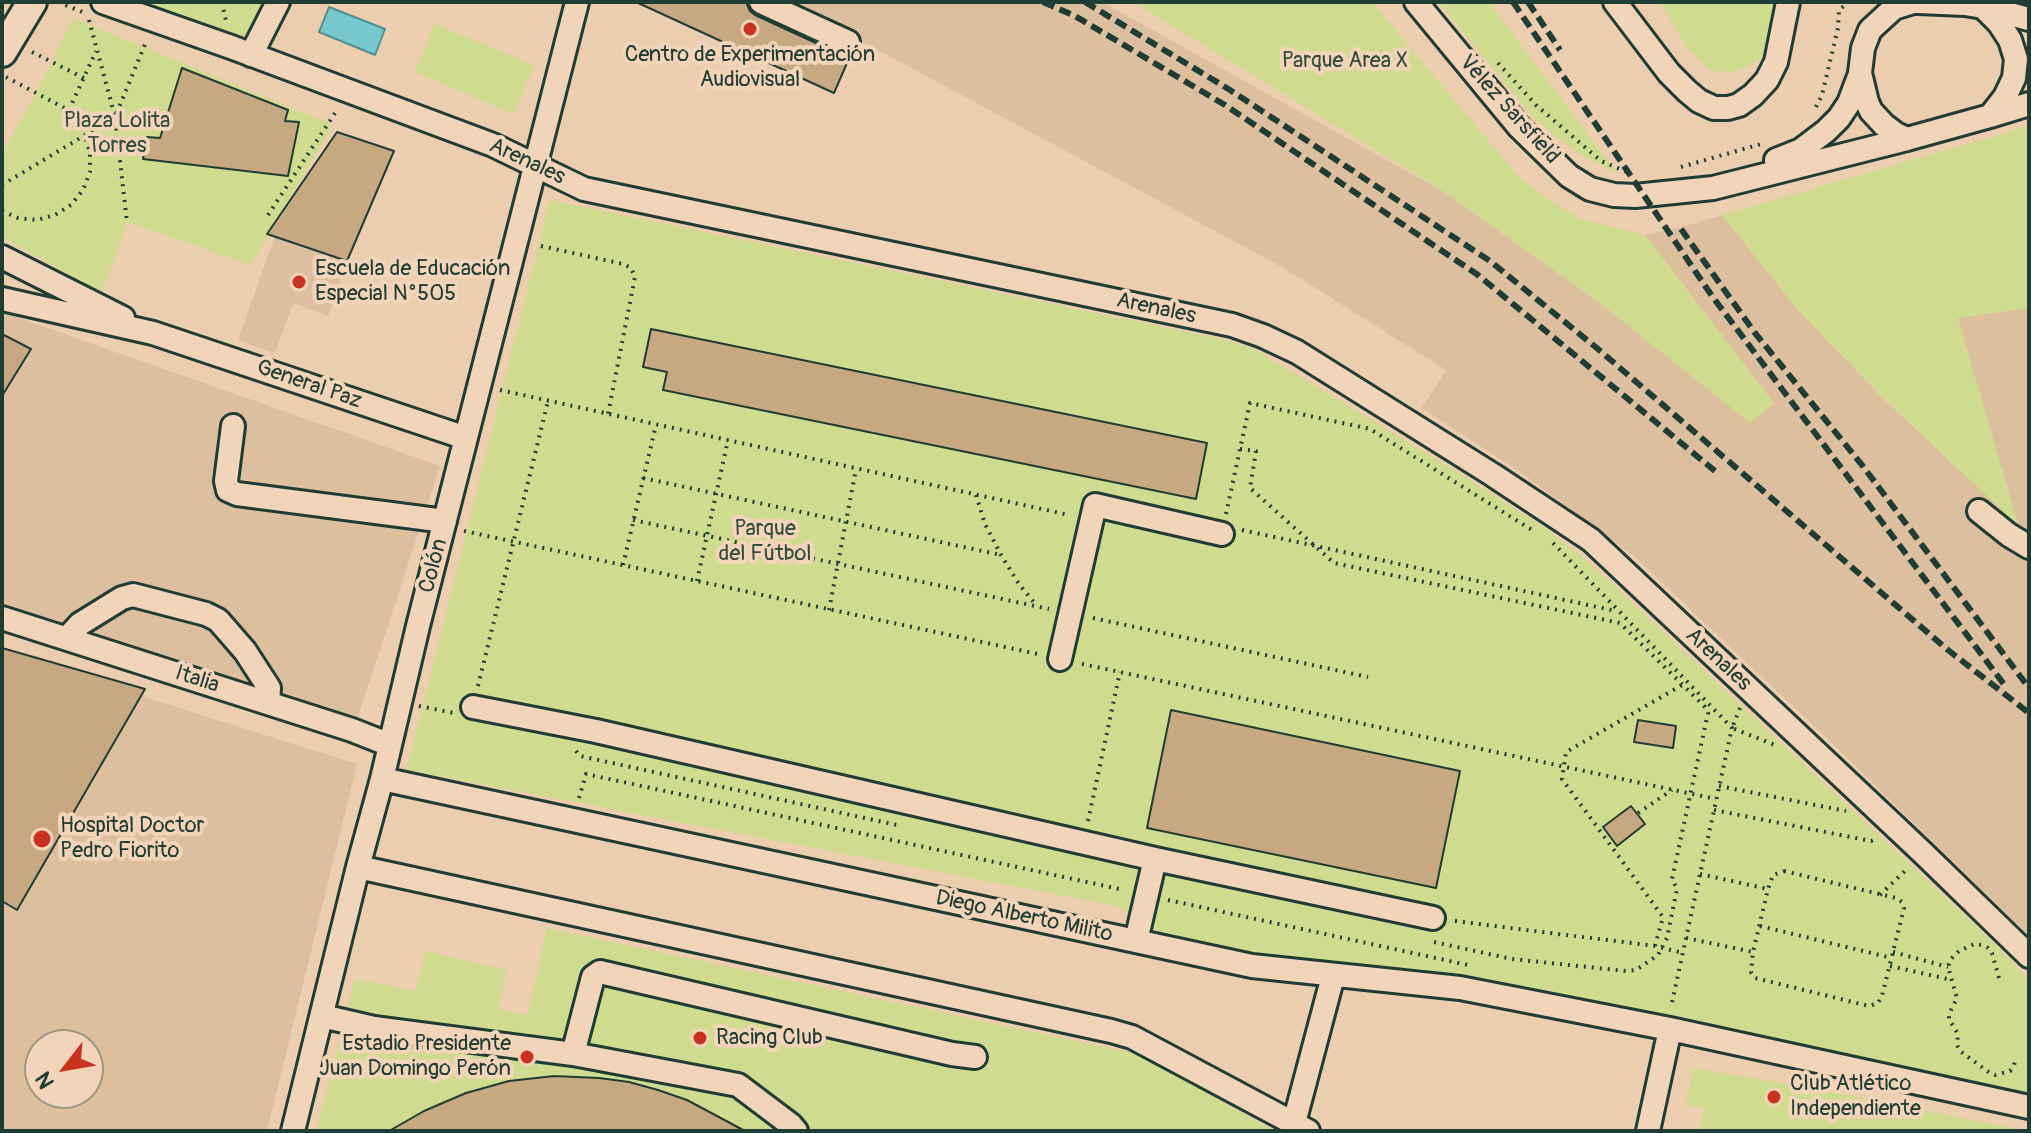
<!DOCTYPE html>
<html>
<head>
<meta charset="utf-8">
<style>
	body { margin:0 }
	#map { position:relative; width:2031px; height:1133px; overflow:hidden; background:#eccdae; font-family:Pangolin,sans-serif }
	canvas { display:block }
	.frame { position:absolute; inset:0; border:4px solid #1f3d34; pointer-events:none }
	.north { position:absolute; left:24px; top:1029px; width:80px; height:80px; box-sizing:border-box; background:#f2d4b8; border:2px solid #9e9883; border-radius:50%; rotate:239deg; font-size:22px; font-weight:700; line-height:32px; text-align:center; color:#1f3d34 }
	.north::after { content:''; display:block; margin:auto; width:28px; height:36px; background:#c8321e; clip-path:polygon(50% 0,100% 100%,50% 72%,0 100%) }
</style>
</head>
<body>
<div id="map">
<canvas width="2031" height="1133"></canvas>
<div class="frame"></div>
<div class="north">N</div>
</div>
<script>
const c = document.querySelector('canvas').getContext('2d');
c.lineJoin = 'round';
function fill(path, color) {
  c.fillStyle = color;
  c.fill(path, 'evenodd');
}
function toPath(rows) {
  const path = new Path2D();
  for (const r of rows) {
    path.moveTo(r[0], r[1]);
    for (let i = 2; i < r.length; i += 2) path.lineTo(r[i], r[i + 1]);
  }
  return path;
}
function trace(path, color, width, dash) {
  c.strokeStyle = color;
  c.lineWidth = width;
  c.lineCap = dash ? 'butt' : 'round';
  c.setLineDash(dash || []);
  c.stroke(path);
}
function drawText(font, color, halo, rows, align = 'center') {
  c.font = font + ' Pangolin,sans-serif';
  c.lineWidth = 8;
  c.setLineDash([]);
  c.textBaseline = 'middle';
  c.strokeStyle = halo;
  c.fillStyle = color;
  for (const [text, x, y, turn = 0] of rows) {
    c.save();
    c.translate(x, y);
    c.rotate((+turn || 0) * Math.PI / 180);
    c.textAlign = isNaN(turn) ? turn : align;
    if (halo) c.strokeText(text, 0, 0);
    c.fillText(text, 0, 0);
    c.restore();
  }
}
const built = toPath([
	[779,2,1102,2,1446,193,1596,300,1773,402,1645,235,1689,225,1722,215,1798,310,1887,402,2018,523,1957,318,2029,308,2029,936,1835,746,1634,556,1521,473,1422,408,1446,370,1282,267,861,41],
	[275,236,347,261,328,316,293,303,275,353,238,340],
	[2,312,440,466,354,729,2,616],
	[2,652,357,764,267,1131,2,1131],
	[40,1045,88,1045,88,1093,40,1093]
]);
const green = toPath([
	[134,2,267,2,247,43],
	[1133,2,1372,2,1519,177,1550,201,1582,219,1645,235,1774,403,1750,423,1596,300,1446,193],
	[1438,2,1489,2,1617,173,1578,153,1539,124],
	[1659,2,1777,2,1767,56,1735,72,1711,71,1690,51],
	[73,18,333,125,250,265,127,222,102,293,2,237,2,154,37,92],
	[435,24,534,65,513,114,415,72],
	[2029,126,2029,308,1958,318,2018,525,1887,402,1798,310,1722,215],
	[550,200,1226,340,1252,348,1276,362,1453,469,1548,530,1591,564,1999,948,2029,981,2029,1093,1464,978,1270,957,1164,935,1117,906,407,770],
	[547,928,1137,1054,1274,1131,317,1131,355,979,416,991,426,951,507,970,498,1009,528,1015],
	[1693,1068,1819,1089,2027,1131,1699,1131,1704,1108,1686,1104]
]);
const water = toPath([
	[329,7,385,29,375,55,319,32,329,7]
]);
const building = toPath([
	[636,2,746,2,750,11,755,15,842,55,850,56,834,93,636,2],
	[182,68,288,110,285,121,299,122,288,176,143,159,147,137,160,138,182,68],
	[337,132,394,151,347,261,267,234,337,132],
	[651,329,1207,443,1196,499,663,390,667,372,643,367,651,329],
	[2,334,31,349,2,396,2,334],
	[2,648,145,689,17,910,2,901,2,648],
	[1171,710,1460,771,1436,888,1147,828,1171,710],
	[1638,720,1676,726,1673,748,1634,742,1638,720],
	[1631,806,1645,824,1617,846,1603,827,1631,806],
	[554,1076,599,1078,629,1082,658,1090,687,1100,745,1131,389,1131,424,1111,466,1093,509,1081,554,1076]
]);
const path = toPath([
	[58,2,85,13],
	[222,2,226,21],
	[89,20,115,117,127,222],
	[32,52,84,78],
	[1498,63,1536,105,1601,161,1627,172],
	[6,77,100,127],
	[1816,107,1822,95,1838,28,1839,10,1849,2],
	[69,110,96,51],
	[1681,167,1761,144],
	[2,185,115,117,146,42],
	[2,211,18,218,37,220,55,215,71,205,83,190,90,172,90,153,85,136],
	[268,215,337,110],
	[541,246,623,264,631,268,635,277,608,414],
	[500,390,1069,515],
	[1240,449,1256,451,1250,488,1334,563,1620,623,1705,707,1708,713,1672,879,1677,889,1667,938,1658,955,1636,970,1626,971,1512,959,1434,942],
	[643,478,1001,555],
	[976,495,985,524,1001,555,1019,584,1036,605],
	[1226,514,1250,403,1370,429,1532,530],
	[633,520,1049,609],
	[1242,530,1616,611],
	[464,531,1038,654],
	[1553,543,1732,728,1671,1007],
	[623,565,656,425],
	[697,581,728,440],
	[829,610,856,469],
	[1093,618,1368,677],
	[1082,664,1716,799],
	[478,686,548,401],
	[419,706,454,713],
	[1740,708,1732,728,1775,745],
	[576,751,580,756,897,825],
	[1719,786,1846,811],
	[579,798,586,774,1124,890],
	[1714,810,1871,841,1876,839],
	[1638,813,1672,790],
	[1088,821,1120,672],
	[1784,871,1896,898,1902,902,1904,908,1882,996,1878,1003,1869,1006,1755,978,1751,972,1753,952,1768,889,1773,875,1784,871],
	[1700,874,1768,889],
	[1880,895,1907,869],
	[1168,900,1468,965],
	[1455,921,1655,946,1683,953],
	[1760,926,1892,958],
	[1686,938,1753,952],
	[1655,946,1663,917,1562,779,1566,752,1682,685],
	[1893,952,1948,967],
	[1890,966,1952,980],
	[1999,978,1992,953,1988,948,1982,945,1974,944,1959,951,1950,960,1948,967,1957,998,1949,1014,1949,1019,1958,1034,1957,1045,1960,1051,1990,1073,1995,1075,2010,1071,2014,1066,2015,1060]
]);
const minor = toPath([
	[103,2,231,47,493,145,584,189,1232,325,1263,336,1297,352,1493,475,1591,540,1923,853,2029,956],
	[761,2,848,42],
	[1416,2,1519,127,1569,176,1590,189,1614,195,1635,196,1713,188,1907,139],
	[1615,2,1669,73,1687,91,1699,101,1714,108,1728,108,1739,105,1753,95,1767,80,1776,62,1788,2],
	[1913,2,1894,8,1870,30,1863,48,1860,73,1867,102,1871,111,1884,125,1896,134,1907,139,1990,116,2005,97,2014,78,2016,59,2010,40,1999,23,1983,7,1965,4,1918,2],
	[1984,7,2029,19],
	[251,55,278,2],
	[1990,116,2029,104],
	[1776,160,1801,150,1826,131,1839,118,1849,103,1860,74],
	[2,257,123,318],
	[2,299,153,333,466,438],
	[233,426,226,481,228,490,237,494,445,521],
	[1979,511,2009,535,2029,547],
	[2,618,352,730,390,745],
	[67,638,80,624,122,598,133,595,206,614,218,620,245,651,269,688,268,703],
	[1060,659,1095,505,1222,534],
	[473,707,596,731,1155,859],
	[382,779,1252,966,1460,988,1670,1029,2029,1107],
	[358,867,1111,1031,1132,1037,1308,1131],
	[1136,941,1155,859,1433,918],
	[322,1016,374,1028,573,1054,738,1085,791,1125,796,1131],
	[573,1054,593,977,600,972,952,1054,975,1057],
	[1294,1123,1333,976],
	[293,1131,358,867,382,779,418,626,577,2],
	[1648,1131,1670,1029]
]);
const major = toPath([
	[2,52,32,2]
]);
const rail = toPath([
	[1043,2,1075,16,1225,105,1478,275,1715,471],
	[1085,2,1230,90,1490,261,1598,349,1948,650,2029,713],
	[1513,2,1712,296,2006,687],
	[1528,2,1560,50],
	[1681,229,1755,333,1862,465,2029,688]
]);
const markers = [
	[750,29,8,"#c8321e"],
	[299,282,8,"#c8321e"],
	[42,839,10,"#c8321e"],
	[700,1038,8,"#c8321e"],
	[527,1057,8,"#c8321e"],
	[1774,1097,8,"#c8321e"]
];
const poiNames = [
	["Centro de Experimentación",750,55,"center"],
	["Audiovisual",750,80,"center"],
	["Escuela de Educación",315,269],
	["Especial N°505",315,294],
	["Hospital Doctor",60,826],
	["Pedro Fiorito",60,851],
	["Racing Club",716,1038],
	["Estadio Presidente",511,1044,"right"],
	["Juan Domingo Perón",511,1069,"right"],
	["Club Atlético",1790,1084],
	["Independiente",1790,1109]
];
const parkNames = [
	["Parque Area X",1345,61],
	["Plaza Lolita",117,121],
	["Torres",117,146],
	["Parque",765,529],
	["del Fútbol",765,554]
];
const streetNames = [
	["Vélez Sarsfield",1509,110,48],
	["Arenales",527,162,25],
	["Arenales",1156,309,12],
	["General Paz",309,385,19],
	["Colón",434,566,-75],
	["Arenales",1718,660,43],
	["Italia",197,680,18],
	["Diego Alberto Milito",1024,917,12]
];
fill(built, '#ddbf9e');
fill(green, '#cfdb8e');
fill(water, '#76c8cd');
trace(water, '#539090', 2);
fill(building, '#c8a880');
trace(building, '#1f3d34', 2);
trace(minor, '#1f3d34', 28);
trace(major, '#1f3d34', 34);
trace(path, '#1f3d34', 4, [2, 6]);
trace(minor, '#f2d4b8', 22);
trace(major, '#f2d4b8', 28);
trace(rail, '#1f3d34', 6, [12, 6]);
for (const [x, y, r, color] of markers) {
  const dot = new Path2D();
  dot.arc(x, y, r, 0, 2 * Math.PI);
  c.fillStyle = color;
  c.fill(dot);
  trace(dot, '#f2d4b8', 3);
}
drawText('22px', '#1f3d34', '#f2d4b8', poiNames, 'left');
drawText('22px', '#314d3d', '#f2d4b8', parkNames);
drawText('22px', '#1f3d34', '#f2d4b8', streetNames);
</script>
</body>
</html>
